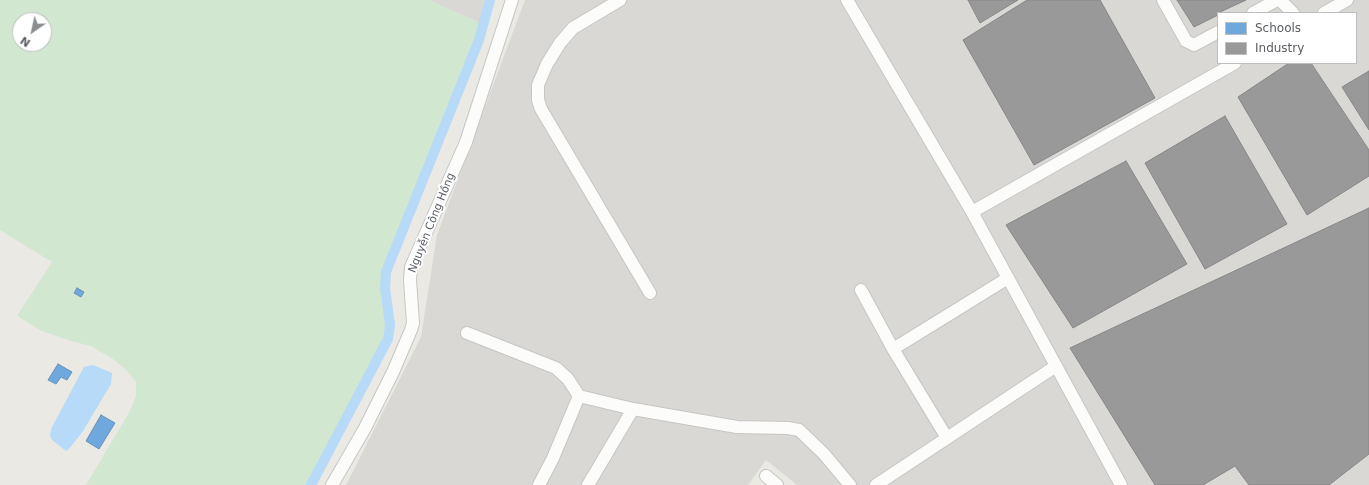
<!DOCTYPE html>
<html>
<head>
<meta charset="utf-8">
<style>
	body { margin:0 }
	#map { position:relative; width:1369px; height:485px; overflow:hidden; background:#eae9e4; font-family:"DejaVu Sans",sans-serif }
	canvas { display:block }
	.legend { position:absolute; left:1217px; top:12px; width:140px; height:52px; box-sizing:border-box; background:#fff; border:1px solid #bdbec0; margin:0; padding:5px 7px; list-style:none; font-size:12px; color:#5a5d62 }
	.legend li { display:flex; align-items:center; gap:8px; height:20px }
	.legend b { width:20px; border:1px solid #bdbec0 }
	.north { position:absolute; left:12px; top:12px; width:40px; height:40px; box-sizing:border-box; background:#fff; border:1px solid #bdbec0; border-radius:50%; rotate:214deg; font-size:11px; font-weight:700; line-height:16px; text-align:center; color:#5a5d62 }
	.north::after { content:''; display:block; margin:auto; width:14px; height:18px; background:#8c8e90; clip-path:polygon(50% 0,100% 100%,50% 72%,0 100%) }
</style>
</head>
<body>
<div id="map">
<canvas width="1369" height="485"></canvas>
<ul class="legend">
<li><b style="height:11px;background:#6fa8dc"></b>Schools</li>
<li><b style="height:11px;background:#999"></b>Industry</li>
</ul>
<div class="north">N</div>
</div>
<script>
const c = document.querySelector('canvas').getContext('2d');
c.lineJoin = 'round';
function fill(path, color) {
  c.fillStyle = color;
  c.fill(path, 'evenodd');
}
function toPath(rows) {
  const path = new Path2D();
  for (const r of rows) {
    path.moveTo(r[0], r[1]);
    for (let i = 2; i < r.length; i += 2) path.lineTo(r[i], r[i + 1]);
  }
  return path;
}
function trace(path, color, width, dash) {
  c.strokeStyle = color;
  c.lineWidth = width;
  c.lineCap = dash ? 'butt' : 'round';
  c.setLineDash(dash || []);
  c.stroke(path);
}
function drawText(font, color, halo, rows, align = 'center') {
  c.font = font + ' "DejaVu Sans",sans-serif';
  c.lineWidth = 4;
  c.setLineDash([]);
  c.textBaseline = 'middle';
  c.strokeStyle = halo;
  c.fillStyle = color;
  for (const [text, x, y, turn = 0] of rows) {
    c.save();
    c.translate(x, y);
    c.rotate((+turn || 0) * Math.PI / 180);
    c.textAlign = isNaN(turn) ? turn : align;
    if (halo) c.strokeText(text, 0, 0);
    c.fillText(text, 0, 0);
    c.restore();
  }
}
const industrial = toPath([
	[428,0,485,0,480,23],
	[525,0,1369,0,1369,485,797,485,766,460,748,485,346,485,421,337,437,235],
	[1218,13,1356,13,1356,63,1218,63]
]);
const green = toPath([
	[0,0,428,0,480,23,455,96,383,273,381,294,385,324,383,341,308,485,86,485,130,411,136,396,136,382,126,370,113,359,91,346,71,341,42,331,17,316,52,262,0,230],
	[20,20,44,20,44,44,20,44]
]);
const water = toPath([
	[93,365,112,373,111,384,83,431,69,449,66,451,52,440,50,436,51,429,84,367]
]);
const schools = toPath([
	[77,288,84,292,81,297,74,293,77,288],
	[58,364,72,372,67,380,61,377,56,384,48,380,58,364],
	[101,415,115,423,99,449,86,441,101,415]
]);
const industry = toPath([
	[968,0,1018,0,980,23,968,0],
	[1027,0,1100,0,1155,98,1034,165,963,40,1027,0],
	[1177,0,1246,0,1218,13,1218,15,1194,27,1177,0],
	[1289,63,1311,63,1369,150,1369,176,1307,215,1238,97,1289,63],
	[1369,71,1369,130,1342,87,1369,71],
	[1225,116,1287,224,1205,269,1145,163,1225,116],
	[1126,161,1187,264,1073,328,1006,225,1126,161],
	[1369,208,1369,454,1329,485,1249,485,1235,466,1203,485,1155,485,1070,348,1369,208]
]);
const canal = toPath([
	[311,485,388,339,390,325,385,288,386,272,479,40,490,0]
]);
const minor = toPath([
	[620,0,573,28,560,43,547,64,538,85,538,100,541,109,650,293],
	[847,0,972,212,1121,485],
	[1163,0,1186,41,1194,45,1218,32],
	[1280,0,1293,13],
	[1253,13,1277,0],
	[1324,13,1347,0],
	[972,212,1235,63],
	[861,290,893,349,947,438],
	[467,333,556,368,568,379,579,396,553,458,539,485],
	[893,349,1008,278],
	[579,396,633,409,737,427,788,428,799,430,824,454,850,485],
	[766,476,777,485],
	[332,485,365,428,393,372,411,330,413,323,410,280,411,267,466,142,512,0],
	[588,485,633,409],
	[876,485,1056,366]
]);
const streetNames = [
	["Nguyễn Công Hồng",432,223,-68]
];
fill(industrial, '#d9d8d4');
fill(green, '#d1e7cf');
fill(water, '#b6daf7');
fill(schools, '#6fa8dc');
trace(schools, '#6992b7', 1);
fill(industry, '#999');
trace(industry, '#868788', 1);
trace(canal, '#b6daf7', 10);
trace(minor, '#c6c6c5', 14);
trace(minor, '#fcfcfb', 12);
drawText('11px', '#5a5d62', '#fff', streetNames);
</script>
</body>
</html>
